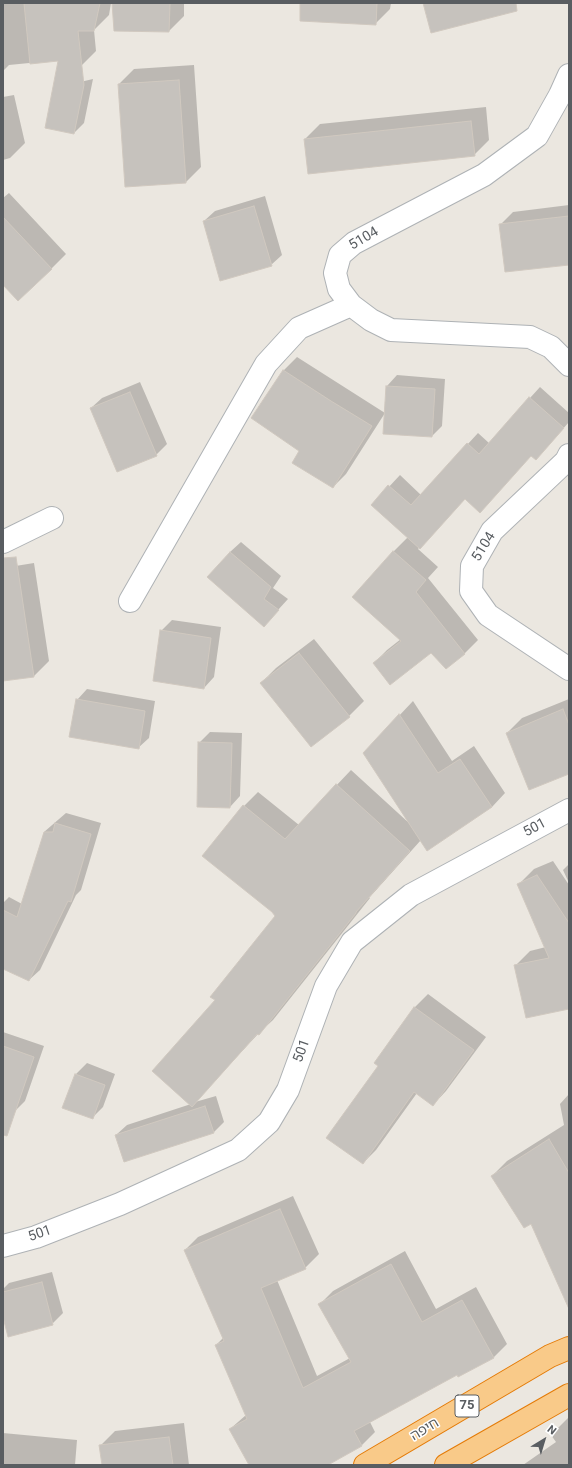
<!DOCTYPE html>
<html>
<head>
<meta charset="utf-8">
<style>
	body { margin:0 }
	#map { position:relative; width:572px; height:1468px; overflow:hidden; background:#ebe7e0; font-family:Roboto,sans-serif }
	canvas { display:block }
	.frame { position:absolute; inset:0; border:4px solid #595d61; pointer-events:none }
	.north { position:absolute; left:524px; top:1420px; width:40px; height:40px; -webkit-text-stroke:3px #fff; paint-order:stroke; rotate:38deg; font-size:11px; font-weight:700; line-height:16px; text-align:center; color:#595d61 }
	.north::after { content:''; display:block; margin:auto; width:14px; height:18px; background:#595d61; clip-path:polygon(50% 0,100% 100%,50% 72%,0 100%) }
</style>
</head>
<body>
<div id="map">
<canvas width="572" height="1468"></canvas>
<div class="frame"></div>
<div class="north">N</div>
</div>
<script>
const c = document.querySelector('canvas').getContext('2d');
c.lineJoin = 'round';
function fill(path, color) {
  c.fillStyle = color;
  c.fill(path, 'evenodd');
}
function toPath(rows) {
  const path = new Path2D();
  for (const r of rows) {
    path.moveTo(r[0], r[1]);
    for (let i = 2; i < r.length; i += 2) path.lineTo(r[i], r[i + 1]);
  }
  return path;
}
function trace(path, color, width, dash) {
  c.strokeStyle = color;
  c.lineWidth = width;
  c.lineCap = dash ? 'butt' : 'round';
  c.setLineDash(dash || []);
  c.stroke(path);
}
function drawText(font, color, halo, rows, align = 'center') {
  c.font = font + ' Roboto,"Noto Sans Hebrew",sans-serif';
  c.lineWidth = 3;
  c.setLineDash([]);
  c.textBaseline = 'middle';
  c.strokeStyle = halo;
  c.fillStyle = color;
  for (const [text, x, y, turn = 0] of rows) {
    c.save();
    c.translate(x, y);
    c.rotate((+turn || 0) * Math.PI / 180);
    c.textAlign = isNaN(turn) ? turn : align;
    if (halo) c.strokeText(text, 0, 0);
    c.fillText(text, 0, 0);
    c.restore();
  }
}
const shadow = toPath([
	[3,3,111,3,109,15,94,30,96,51,81,66,60,60,9,65,3,71],
	[113,3,184,3,184,16,169,31],
	[320,3,391,3,390,9,375,24],
	[194,65,201,167,186,182,119,84,134,69],
	[93,79,84,123,74,133,63,86],
	[14,95,25,143,10,158,3,160,3,97],
	[486,107,489,140,474,155,305,139,320,124],
	[9,193,66,254,51,269,3,284,3,198],
	[265,196,282,255,271,265,204,221,215,211],
	[569,205,569,264,500,225,513,212],
	[297,357,385,413,346,474,333,487,301,451,252,418,284,370],
	[397,375,445,379,442,426,432,436,384,433,387,386],
	[140,382,167,444,156,455,91,408,102,398],
	[540,387,569,413,569,422,546,448,532,455,465,498,418,549,438,567,428,578,478,640,465,653,446,668,431,651,374,663,387,650,401,639,393,552,408,537,372,505,400,475,421,495,478,433,489,443],
	[241,542,281,576,273,588,288,599,267,622,230,552],
	[34,563,49,661,34,676,3,680,3,568],
	[172,620,221,627,214,677,204,688,161,631],
	[314,639,364,701,349,716,316,742,261,683,276,668],
	[87,689,155,701,149,738,138,748,77,700],
	[569,699,569,773,507,733,522,718],
	[413,701,452,761,474,746,505,793,492,807,427,849,421,840,369,898,370,898,273,1020,258,1034,195,1102,216,1096,224,1122,214,1132,124,1161,116,1135,127,1125,191,1104,216,1000,277,916,244,806,258,792,299,825,351,770,409,823,364,753],
	[210,732,242,733,240,796,230,807,199,743],
	[66,813,101,823,81,890,76,895,40,970,29,980,3,968,3,903,9,897,22,904,44,832],
	[553,861,569,885,569,1008,515,966,530,951,546,947,519,884,534,869],
	[569,864,569,883,563,870],
	[428,994,486,1037,446,1091,433,1105,417,1093,376,1150,363,1163,379,1066,414,1008],
	[3,1032,44,1046,25,1101,14,1112,3,1108],
	[87,1063,115,1074,103,1107,92,1118,64,1107,76,1074],
	[569,1094,569,1199,492,1176,507,1161,564,1125,560,1104],
	[293,1196,319,1254,305,1268,277,1280,317,1376,350,1358,320,1304,333,1291,405,1251,436,1309,476,1287,507,1344,494,1357,457,1374,370,1422,375,1432,362,1445,326,1465,250,1465,230,1429,246,1415,216,1345,223,1338,185,1250,198,1237],
	[52,1272,63,1313,52,1324,3,1313,3,1289,9,1283],
	[569,1417,569,1465,523,1465,556,1442,551,1435],
	[184,1423,189,1465,103,1465,100,1446,115,1431],
	[3,1433,77,1440,75,1465,3,1465]
]);
const building = toPath([
	[24,3,100,3,94,31,78,31,84,85,74,134,45,128,58,61,30,64,24,3],
	[112,3,170,3,169,32,114,31,112,3],
	[300,3,377,3,376,25,300,21,300,3],
	[423,3,516,3,517,11,431,33,423,3],
	[179,80,186,183,125,187,118,84,179,80],
	[471,121,475,156,308,174,304,139,471,121],
	[254,206,272,266,220,281,203,221,254,206],
	[569,216,569,265,505,272,499,224,569,216],
	[3,217,52,269,18,301,3,285,3,217],
	[283,370,331,401,372,426,333,488,292,463,299,451,251,418,283,370],
	[386,386,435,389,432,437,383,434,386,386],
	[130,392,157,456,117,472,90,408,130,392],
	[529,397,564,428,536,460,531,456,480,513,465,499,420,549,371,505,388,485,411,505,467,443,479,454,529,397],
	[393,551,426,580,416,592,465,654,446,669,431,653,390,685,373,663,401,641,352,597,393,551],
	[230,552,271,587,264,599,279,610,264,627,207,577,230,552],
	[16,557,34,677,3,681,3,558,16,557],
	[160,630,211,638,204,689,153,681,160,630],
	[299,653,350,717,311,747,260,683,299,653],
	[76,699,145,711,139,749,69,737,76,699],
	[563,709,569,725,569,774,529,790,506,733,563,709],
	[399,714,438,773,460,759,492,807,427,851,363,753,399,714],
	[198,742,232,743,230,808,197,807,198,742],
	[336,784,410,851,356,912,356,913,259,1035,257,1034,192,1107,152,1071,215,1000,210,997,275,916,272,912,202,856,243,805,285,839,336,784],
	[55,823,91,834,71,902,68,901,29,981,3,969,3,910,17,917,44,832,53,832,55,823],
	[537,875,569,923,569,1009,526,1018,514,965,549,958,517,884,537,875],
	[414,1007,474,1050,433,1106,414,1092,363,1164,326,1138,378,1066,374,1063,414,1007],
	[3,1046,34,1057,7,1136,3,1135,3,1046],
	[75,1074,105,1085,93,1119,62,1108,75,1074],
	[205,1106,214,1133,124,1162,115,1135,205,1106],
	[549,1139,569,1173,569,1309,531,1224,524,1228,491,1176,549,1139],
	[280,1209,306,1269,261,1288,303,1388,351,1362,318,1304,391,1264,422,1322,462,1300,494,1358,458,1377,457,1375,354,1431,362,1446,328,1465,249,1465,229,1429,247,1419,215,1345,224,1341,184,1250,280,1209],
	[42,1282,53,1325,8,1337,3,1317,3,1292,42,1282],
	[169,1437,173,1465,102,1465,99,1445,169,1437]
]);
const minor = toPath([
	[569,75,560,95,537,136,484,175,354,243,340,255,335,273,339,289,351,305,371,320,391,330,530,337,551,347,569,365],
	[569,455,566,461,492,531,472,566,471,591,488,615,569,669],
	[3,542,52,518],
	[130,601,266,364,299,328,351,305],
	[3,1246,36,1237,120,1204,238,1150,269,1122,288,1090,326,986,352,942,411,895,569,810]
]);
const highway = toPath([
	[365,1465,550,1356,569,1348],
	[446,1465,569,1395]
]);
const shields = [
	[467,1406,24]
];
const shieldNames = [
	["75",467,1406]
];
const streetNames = [
	["5104",364,239,-31],
	["5104",484,547,-58],
	["501",535,828,-28],
	["501",302,1051,-70],
	["501",40,1234,-19],
	["חיפה",425,1430,-31]
];
fill(shadow, '#0003');
fill(building, '#c6c2bd');
trace(building, '#d0c8bf', 1);
trace(minor, '#aeb2b5', 24);
trace(highway, '#e47b07', 24);
trace(minor, '#fff', 22);
trace(highway, '#f9ca89', 22);
for (const [x, y, w] of shields) {
  const box = new Path2D();
  box.roundRect(x - w / 2, y - 11, w, 22, 3);
  c.fillStyle = '#fff';
  c.fill(box);
  trace(box, '#595d61', 1);
}
drawText('bold 13px', '#595d61', null, shieldNames);
drawText('14px', '#595d61', '#fff', streetNames);
</script>
</body>
</html>
